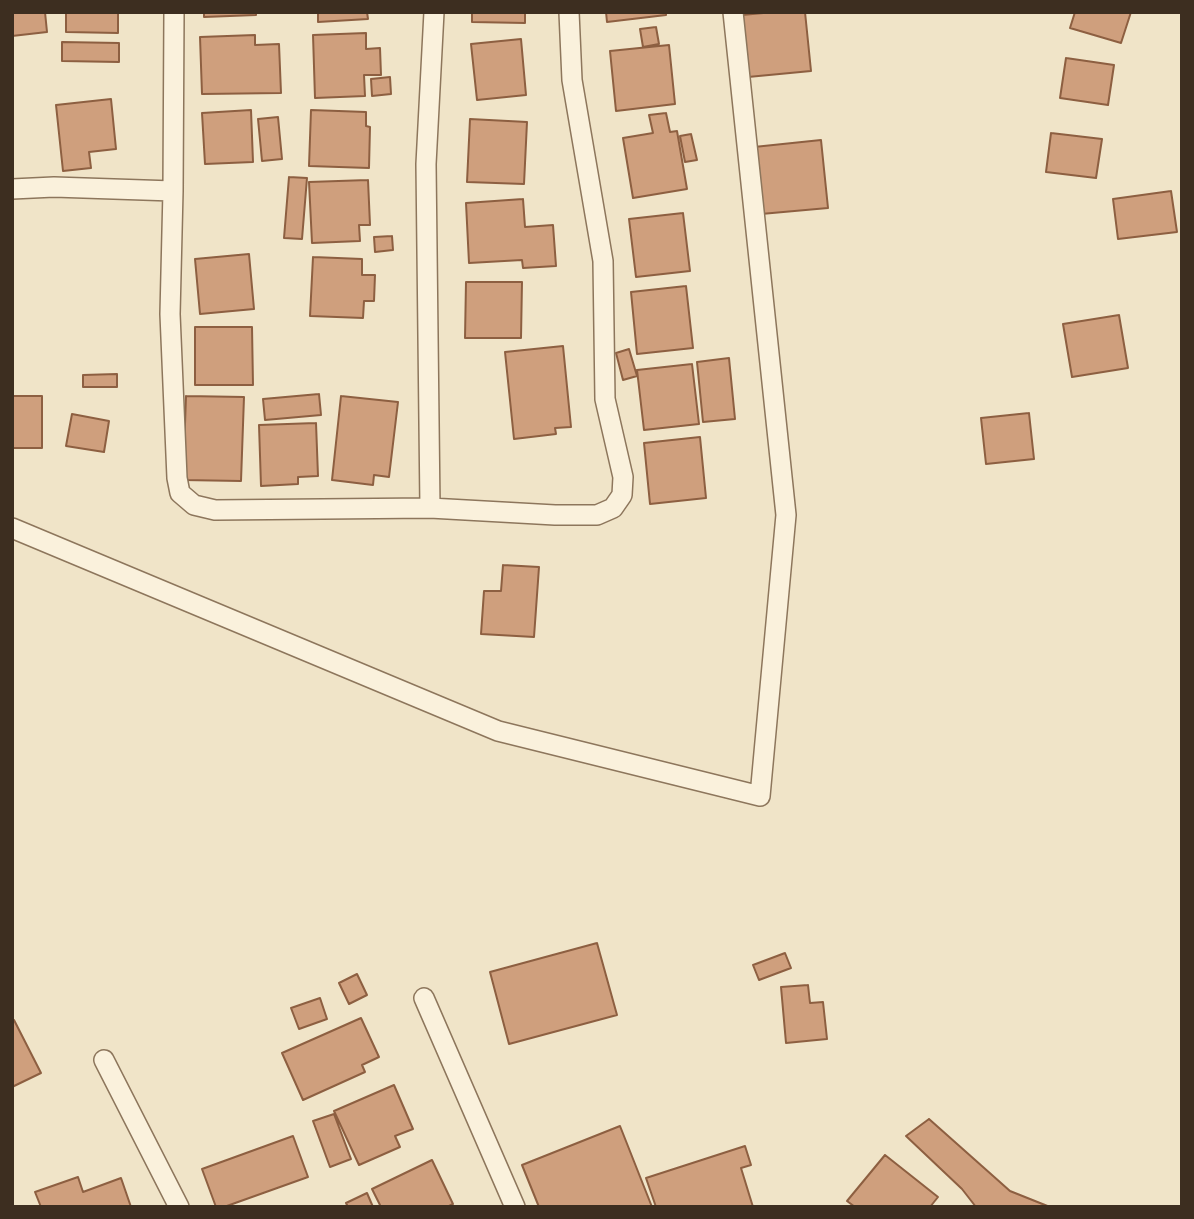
<!DOCTYPE html>
<html>
<head>
<meta charset="utf-8">
<style>
	body { margin:0 }
	#map { position:relative; width:1194px; height:1219px; overflow:hidden; background:#f0e4c8; font-family:"Crimson Pro",serif }
	canvas { display:block }
	.frame { position:absolute; inset:0; border:14px solid #3d2e20; pointer-events:none }
</style>
</head>
<body>
<div id="map">
<canvas width="1194" height="1219"></canvas>
<div class="frame"></div>
</div>
<script>
const c = document.querySelector('canvas').getContext('2d');
c.lineJoin = 'round';
function fill(path, color) {
  c.fillStyle = color;
  c.fill(path, 'evenodd');
}
function toPath(rows) {
  const path = new Path2D();
  for (const r of rows) {
    path.moveTo(r[0], r[1]);
    for (let i = 2; i < r.length; i += 2) path.lineTo(r[i], r[i + 1]);
  }
  return path;
}
function trace(path, color, width, dash) {
  c.strokeStyle = color;
  c.lineWidth = width;
  c.lineCap = dash ? 'butt' : 'round';
  c.setLineDash(dash || []);
  c.stroke(path);
}
const building = toPath([
	[12,12,45,12,47,32,12,36,12,12],
	[66,12,118,12,118,33,66,32,66,12],
	[204,12,256,12,256,15,204,17,204,12],
	[318,12,367,12,368,19,318,22,318,12],
	[472,12,525,12,525,23,472,22,472,12],
	[606,12,666,12,666,15,607,22,606,12],
	[774,12,805,12,811,71,748,77,742,15,774,12],
	[1075,12,1131,12,1121,43,1070,28,1075,12],
	[656,27,659,44,643,47,640,29,656,27],
	[366,33,366,49,380,48,381,75,364,75,365,96,315,98,313,35,366,33],
	[255,35,255,45,279,44,281,93,202,94,200,37,255,35],
	[521,39,526,95,477,100,471,44,521,39],
	[62,42,119,43,119,62,62,61,62,42],
	[669,45,675,104,616,111,610,51,669,45],
	[1066,58,1114,65,1108,105,1060,98,1066,58],
	[390,77,391,94,372,96,371,79,390,77],
	[111,99,116,149,89,152,91,168,63,171,56,105,111,99],
	[251,110,253,162,205,164,202,113,251,110],
	[311,110,366,112,366,126,370,127,369,168,309,166,311,110],
	[666,113,670,132,677,131,687,189,633,198,623,138,653,133,649,115,666,113],
	[278,117,282,159,262,161,258,119,278,117],
	[470,119,527,122,524,184,467,182,470,119],
	[1051,133,1102,139,1096,178,1046,172,1051,133],
	[691,134,697,160,685,162,680,136,691,134],
	[821,140,828,208,761,214,754,147,821,140],
	[289,177,307,178,302,239,284,238,289,177],
	[368,180,370,225,359,225,360,241,312,243,309,182,368,180],
	[1171,191,1177,232,1118,239,1113,199,1171,191],
	[523,199,525,227,553,225,556,266,523,268,522,260,469,263,466,203,523,199],
	[683,213,690,271,636,277,629,219,683,213],
	[392,236,393,250,375,252,374,237,392,236],
	[249,254,254,309,200,314,195,259,249,254],
	[313,257,362,259,362,275,375,275,374,301,364,301,363,318,310,316,313,257],
	[466,282,522,282,521,338,465,338,466,282],
	[686,286,693,348,637,354,631,292,686,286],
	[1119,315,1128,368,1072,377,1063,324,1119,315],
	[195,327,252,327,253,385,195,385,195,327],
	[563,346,571,427,555,428,556,434,514,439,505,352,563,346],
	[629,349,637,376,623,380,616,353,629,349],
	[729,358,735,419,703,422,697,362,729,358],
	[692,364,699,424,644,430,637,370,692,364],
	[117,374,117,387,83,387,83,375,117,374],
	[319,394,321,415,265,420,263,399,319,394],
	[12,396,42,396,42,448,12,448,12,396],
	[186,396,244,397,241,481,183,480,186,396],
	[341,396,398,402,389,477,374,475,373,485,332,480,341,396],
	[1029,413,1034,459,986,464,981,418,1029,413],
	[72,414,109,421,104,452,66,446,72,414],
	[316,423,318,476,298,477,298,484,261,486,259,425,316,423],
	[700,437,706,498,650,504,644,443,700,437],
	[503,565,539,567,534,637,481,634,484,591,501,591,503,565],
	[597,943,617,1015,509,1044,490,972,597,943],
	[785,953,791,968,759,980,753,965,785,953],
	[357,974,367,995,349,1004,339,983,357,974],
	[808,985,810,1003,823,1002,827,1039,786,1043,781,987,808,985],
	[320,998,327,1019,299,1029,291,1008,320,998],
	[361,1018,379,1057,362,1065,365,1072,303,1100,282,1053,361,1018],
	[14,1020,41,1073,12,1087,12,1021,14,1020],
	[394,1085,413,1129,395,1136,400,1147,359,1165,334,1111,394,1085],
	[334,1114,351,1159,330,1167,313,1121,334,1114],
	[929,1119,1010,1191,1050,1207,976,1207,962,1189,906,1136,929,1119],
	[620,1126,652,1207,539,1207,522,1165,620,1126],
	[293,1136,308,1177,224,1207,216,1207,202,1169,293,1136],
	[745,1146,751,1165,741,1168,753,1207,656,1207,646,1178,745,1146],
	[885,1155,938,1197,930,1207,855,1207,847,1201,885,1155],
	[432,1160,453,1204,447,1207,381,1207,372,1189,432,1160],
	[78,1177,83,1192,121,1178,131,1207,41,1207,35,1192,78,1177],
	[367,1193,373,1207,348,1207,346,1203,367,1193]
]);
const minor = toPath([
	[12,189,54,187,173,191,174,12],
	[173,191,170,314,177,478,180,493,194,505,215,510,430,508,426,164,434,12],
	[430,508,555,515,597,515,613,508,622,495,623,477,605,399,603,261,572,80,569,12],
	[12,528,498,731,760,796,786,515,733,12],
	[424,998,515,1207],
	[104,1060,179,1207]
]);
fill(building, '#cf9f7d');
trace(building, '#8d5f41', 2);
trace(minor, '#8d765c', 22);
trace(minor, '#faf1dc', 19);
</script>
</body>
</html>
